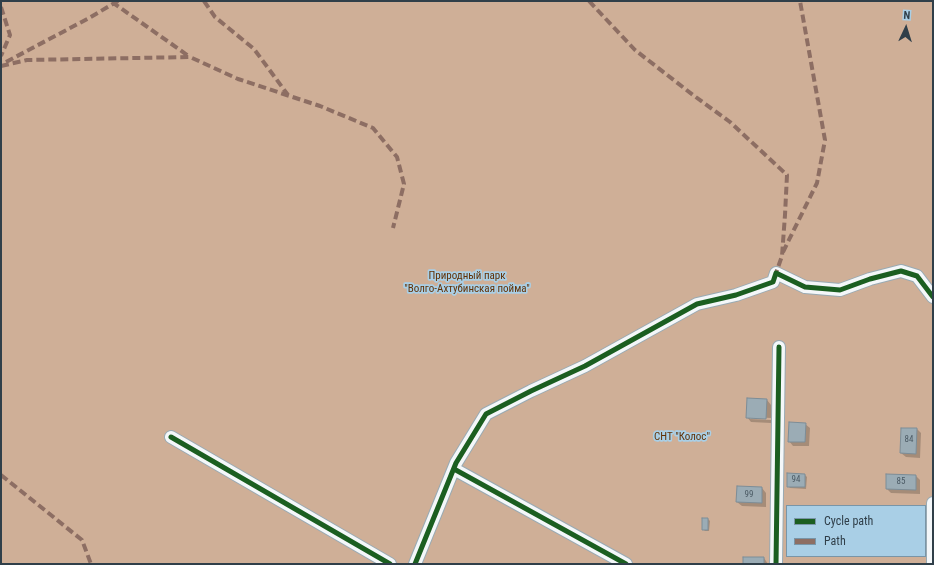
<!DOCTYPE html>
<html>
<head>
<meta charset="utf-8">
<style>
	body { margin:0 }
	#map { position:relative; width:934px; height:565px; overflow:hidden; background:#b7ccd8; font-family:"Roboto Condensed",sans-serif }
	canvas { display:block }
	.frame { position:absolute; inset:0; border:2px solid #303f49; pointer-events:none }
	.legend { position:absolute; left:786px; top:505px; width:140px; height:52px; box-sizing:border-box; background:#a9cfe6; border:1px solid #7995a7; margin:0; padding:5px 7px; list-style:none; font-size:12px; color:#303f49 }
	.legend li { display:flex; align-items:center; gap:8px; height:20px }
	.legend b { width:20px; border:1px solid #7995a7 }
	.north { position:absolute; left:886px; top:8px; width:40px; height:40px; -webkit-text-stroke:3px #a9cfe6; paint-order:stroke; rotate:4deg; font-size:11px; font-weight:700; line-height:16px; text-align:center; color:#303f49 }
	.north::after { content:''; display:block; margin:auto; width:14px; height:18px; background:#303f49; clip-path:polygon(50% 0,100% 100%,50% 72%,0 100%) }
</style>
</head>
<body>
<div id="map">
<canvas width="934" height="565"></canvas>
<div class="frame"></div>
<ul class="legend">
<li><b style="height:5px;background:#1b5e20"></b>Cycle path</li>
<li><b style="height:5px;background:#8d6e63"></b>Path</li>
</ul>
<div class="north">N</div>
</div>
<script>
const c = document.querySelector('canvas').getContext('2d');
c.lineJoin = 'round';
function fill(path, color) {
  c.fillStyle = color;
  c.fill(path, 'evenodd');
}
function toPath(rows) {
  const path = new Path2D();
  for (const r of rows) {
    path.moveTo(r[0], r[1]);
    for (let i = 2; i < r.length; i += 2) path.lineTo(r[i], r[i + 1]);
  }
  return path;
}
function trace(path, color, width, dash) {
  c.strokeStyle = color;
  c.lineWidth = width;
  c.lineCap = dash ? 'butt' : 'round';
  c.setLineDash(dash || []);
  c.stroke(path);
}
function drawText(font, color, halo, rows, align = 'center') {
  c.font = font + ' "Roboto Condensed",sans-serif';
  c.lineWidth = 3.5;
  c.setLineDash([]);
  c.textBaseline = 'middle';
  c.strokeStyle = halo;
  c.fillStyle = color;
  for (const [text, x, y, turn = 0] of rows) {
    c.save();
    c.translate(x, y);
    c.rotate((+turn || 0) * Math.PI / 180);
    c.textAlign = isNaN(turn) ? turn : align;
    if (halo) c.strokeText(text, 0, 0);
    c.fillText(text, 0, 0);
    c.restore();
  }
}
const green = toPath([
	[1,1,933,1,933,564,1,564],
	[787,506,925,506,925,556,787,556]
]);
const shadow = toPath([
	[767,400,771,405,771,418,750,417,750,419,771,420,771,423,751,422,747,417],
	[805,424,810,428,809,446,793,446,789,441],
	[917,429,921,433,920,458,906,457,901,453],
	[805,475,807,477,806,489,790,488,788,486],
	[916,476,920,480,920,494,891,493,887,489],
	[762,488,766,493,766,507,742,506,737,502],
	[708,519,710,521,709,531,705,531,703,529],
	[764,558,768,564,744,564]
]);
const building = toPath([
	[747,398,767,399,766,419,746,418,747,398],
	[789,422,806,423,805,442,788,442,789,422],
	[901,428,917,428,916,454,900,453,901,428],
	[787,473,805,474,805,487,787,487,787,473],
	[886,474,916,475,916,490,886,489,886,474],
	[737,486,762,487,762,503,736,502,737,486],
	[702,518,708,518,708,530,702,530,702,518],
	[743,557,764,557,764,564,743,564,743,557]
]);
const minor = toPath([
	[171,437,390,564],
	[454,469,626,564],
	[415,564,456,463,486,414,531,391,585,366,697,304,736,295,773,282,776,273,805,287,840,290,870,279,901,271,917,276,933,297],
	[776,564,779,347],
	[933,564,933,503]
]);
const quiet = toPath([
	[204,1,215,17,254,49,288,95],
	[589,1,635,50,693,95,730,122,787,175,785,215,782,256,776,273],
	[112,2,190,57],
	[1,7,10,35,1,56],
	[6,62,89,18,118,1],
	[1,66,27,60,190,57,238,79,320,106,373,128,397,157,404,184,393,228],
	[783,252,817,183,825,140,800,1],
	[1,475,82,540,91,564]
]);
const cycleway = toPath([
	[171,437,390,564],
	[454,469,626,564],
	[415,564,456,463,486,414,531,391,585,366,697,304,736,295,773,282,776,273,805,287,840,290,870,279,901,271,917,276,933,297],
	[776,564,779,347]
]);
const numberNames = [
	["84",909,440],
	["94",796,480],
	["85",901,482],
	["99",749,495]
];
const parkNames = [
	["Природный парк",467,276],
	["\"Волго-Ахтубинская пойма\"",467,289],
	["СНТ \"Колос\"",682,437]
];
fill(green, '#cfaf97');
fill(shadow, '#0003');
fill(building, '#9bacb5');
trace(building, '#7d8d97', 1);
trace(minor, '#99aab3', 14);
trace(minor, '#f4f7f9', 12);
trace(quiet, '#8d6e63', 4, [8, 4]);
trace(cycleway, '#1b5e20', 5);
drawText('9px', '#4b5a64', null, numberNames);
drawText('11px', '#613106', '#a9cfe6', parkNames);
</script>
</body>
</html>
